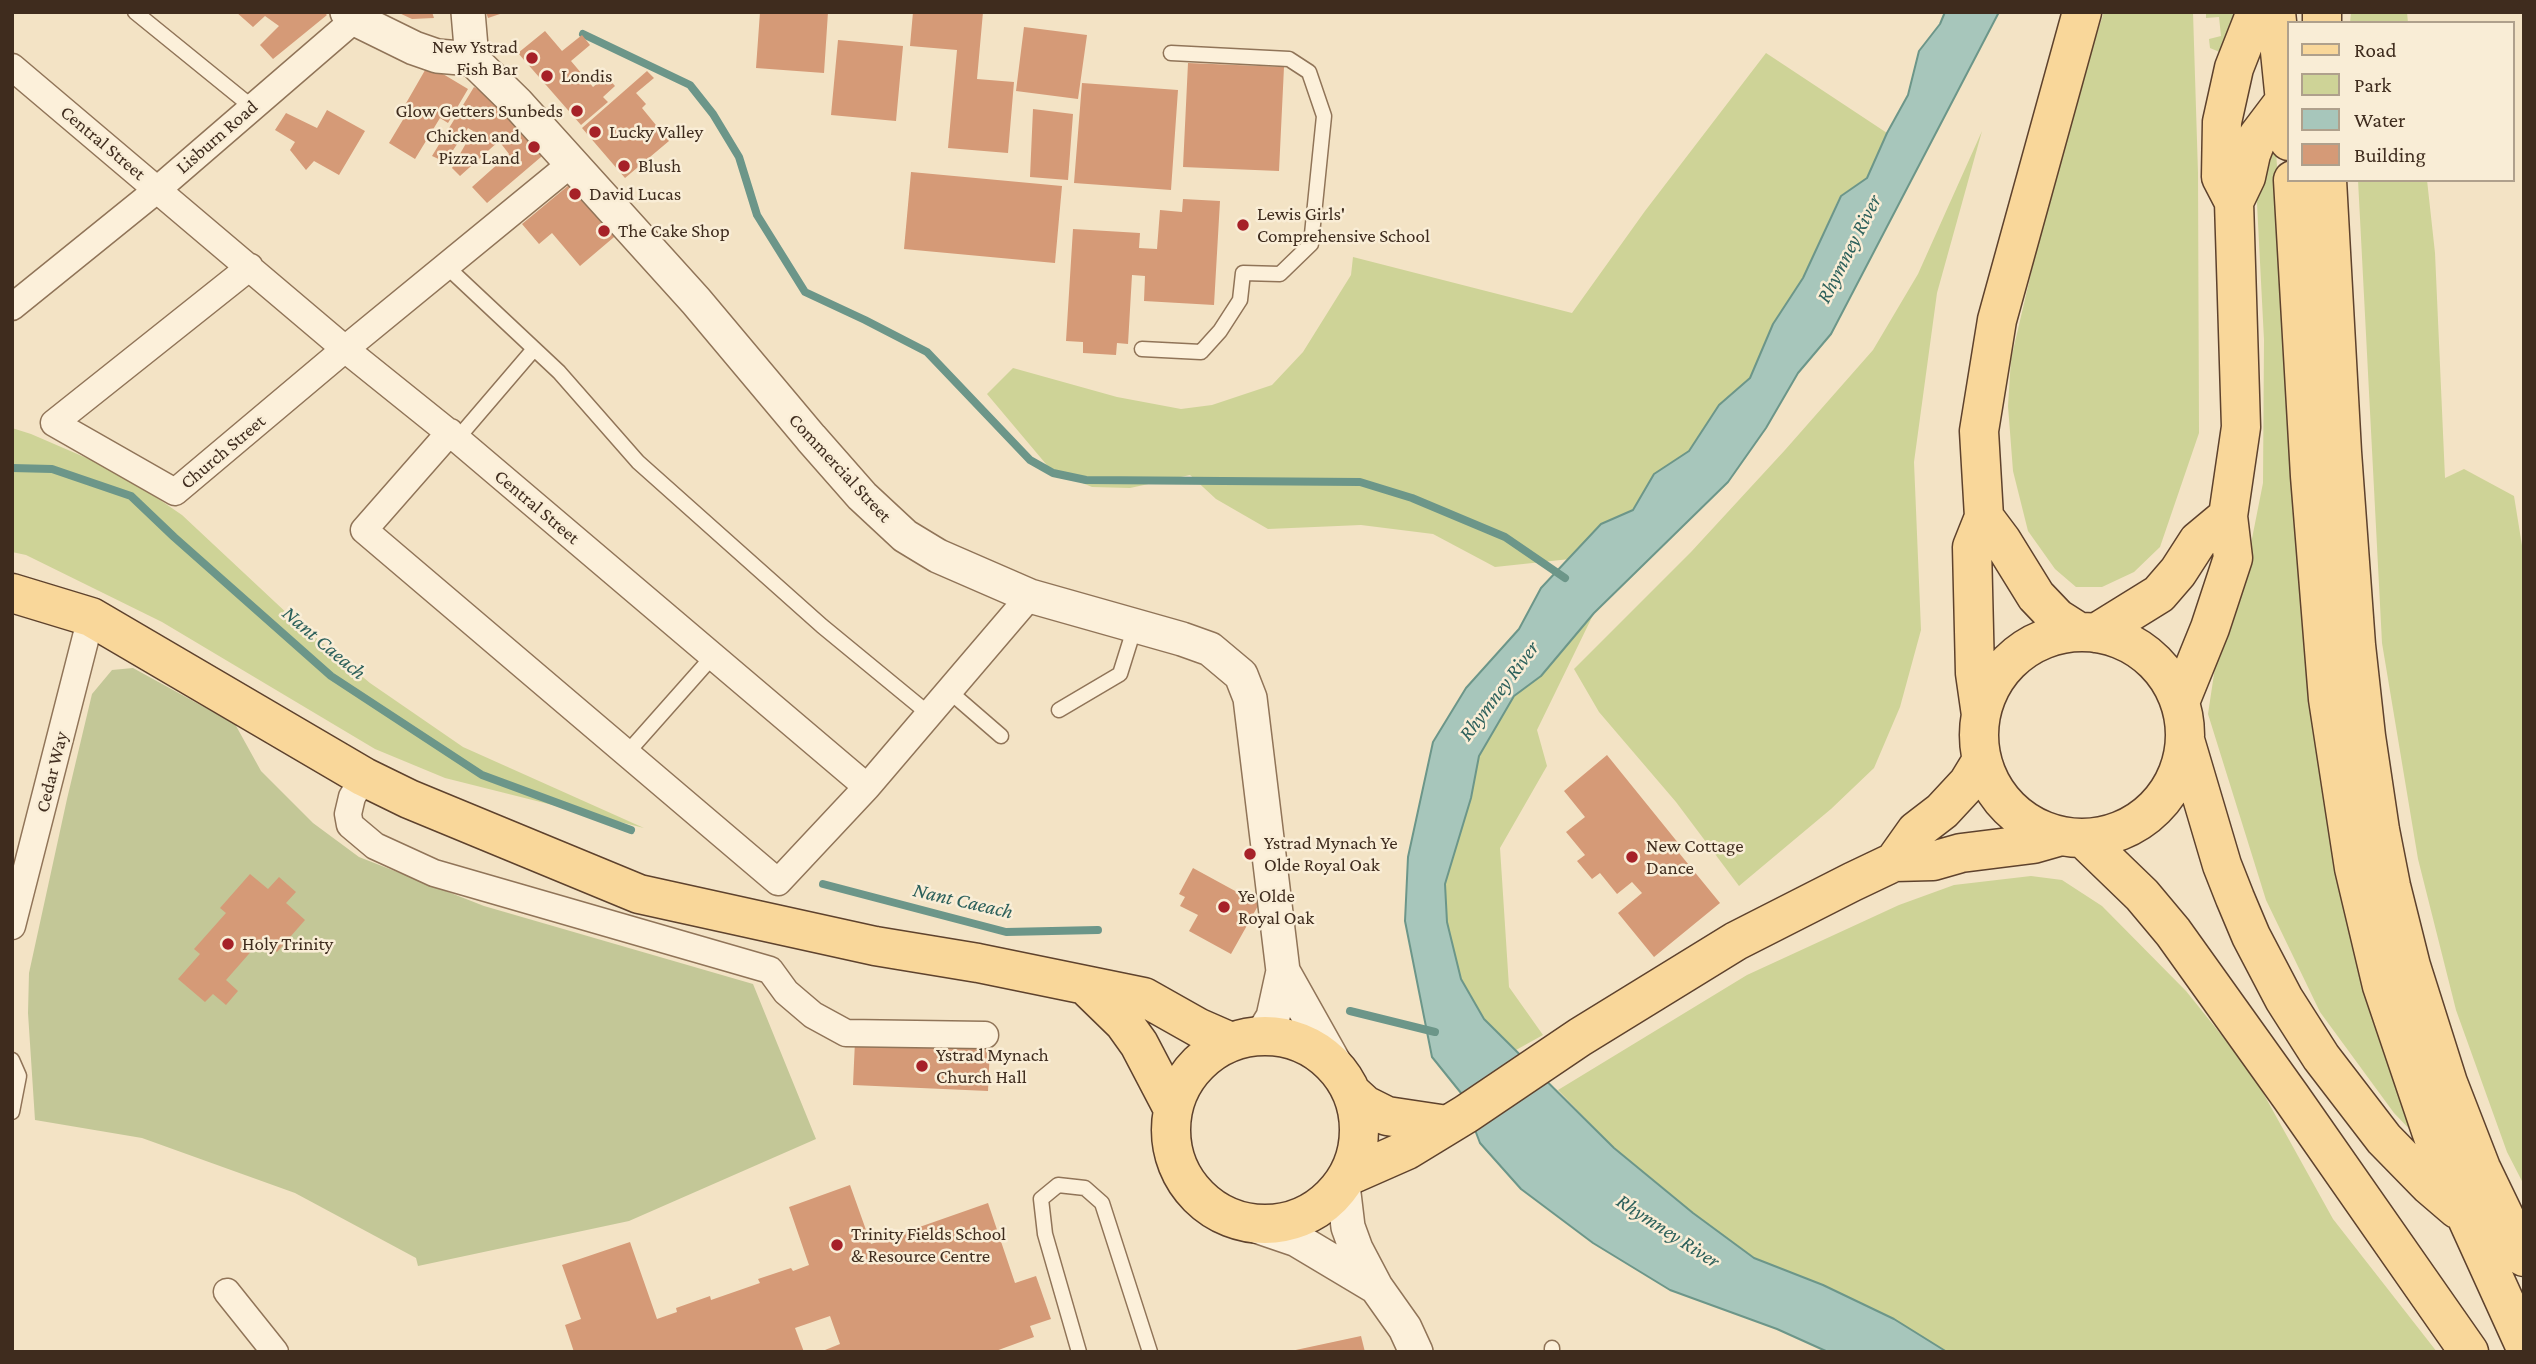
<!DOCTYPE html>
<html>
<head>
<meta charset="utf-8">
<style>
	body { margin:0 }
	#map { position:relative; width:2536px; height:1364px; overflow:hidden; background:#f3e3c5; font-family:"Crimson Pro",serif }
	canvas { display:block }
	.frame { position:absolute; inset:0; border:14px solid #3f2c1e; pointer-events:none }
	.legend { position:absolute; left:2287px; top:21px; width:228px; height:161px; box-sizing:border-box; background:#f9edd6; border:2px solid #afa08c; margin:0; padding:9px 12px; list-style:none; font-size:21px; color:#3f2c1e }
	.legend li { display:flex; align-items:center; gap:14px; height:35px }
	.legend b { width:35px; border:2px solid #afa08c }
</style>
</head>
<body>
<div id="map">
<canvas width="2536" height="1364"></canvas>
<div class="frame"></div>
<ul class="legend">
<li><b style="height:9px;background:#f9d79a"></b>Road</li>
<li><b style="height:19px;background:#ced397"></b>Park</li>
<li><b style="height:19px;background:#a7c6bb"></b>Water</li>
<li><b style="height:19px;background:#d59a77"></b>Building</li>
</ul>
</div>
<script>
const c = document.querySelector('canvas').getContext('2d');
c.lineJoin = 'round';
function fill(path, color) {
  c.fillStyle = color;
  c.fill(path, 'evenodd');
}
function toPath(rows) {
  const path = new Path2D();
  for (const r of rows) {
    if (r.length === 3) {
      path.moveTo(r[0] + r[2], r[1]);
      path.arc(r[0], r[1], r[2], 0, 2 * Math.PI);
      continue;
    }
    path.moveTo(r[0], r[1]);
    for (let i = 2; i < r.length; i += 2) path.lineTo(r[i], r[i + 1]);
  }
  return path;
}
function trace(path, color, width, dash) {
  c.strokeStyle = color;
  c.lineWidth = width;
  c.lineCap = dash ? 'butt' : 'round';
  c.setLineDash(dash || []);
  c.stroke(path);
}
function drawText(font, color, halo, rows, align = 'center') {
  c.font = font + ' "Crimson Pro",serif';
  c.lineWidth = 5;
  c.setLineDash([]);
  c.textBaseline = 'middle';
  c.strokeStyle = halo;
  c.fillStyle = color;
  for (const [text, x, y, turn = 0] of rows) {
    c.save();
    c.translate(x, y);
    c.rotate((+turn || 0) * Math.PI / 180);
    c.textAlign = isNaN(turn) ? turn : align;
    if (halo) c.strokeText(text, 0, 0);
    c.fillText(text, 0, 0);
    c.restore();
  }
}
const green = toPath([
	[2104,12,2193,12,2198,173,2199,433,2160,547,2134,572,2102,587,2076,587,2055,569,2028,531,2013,471,2008,406,2011,359,2062,141],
	[2206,12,2236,12,2222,53,2210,48,2209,39,2221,36,2219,17,2206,18],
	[2351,12,2407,12,2408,23,2350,23],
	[1766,53,1887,133,1867,178,1840,196,1803,278,1773,324,1750,378,1719,405,1689,451,1654,474,1633,510,1601,524,1570,559,1495,567,1433,534,1361,525,1268,529,1216,499,1190,475,1130,488,1092,487,1051,470,987,394,1013,368,1117,397,1181,409,1212,405,1272,385,1303,352,1351,275,1353,257,1572,313,1645,211],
	[1982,131,1937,293,1914,462,1921,630,1900,707,1874,768,1831,809,1739,886,1676,802,1599,712,1574,669,1691,552,1785,450,1873,350,1918,274],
	[2275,136,2294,425,2421,1141,2394,1113,2320,1012,2266,900,2208,714,2217,654,2243,584,2263,483,2264,340,2256,184],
	[2358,180,2427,180,2435,253,2445,478,2464,469,2514,496,2524,558,2524,1185,2507,1152,2456,1010,2418,859,2382,643],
	[12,428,31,434,119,472,182,515,291,617,370,683,463,747,644,828,445,778,375,749,162,622,26,555,12,552],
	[1594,613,1537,730,1547,766,1500,848,1509,987,1543,1035,1516,1050,1484,1019,1461,979,1447,922,1445,884,1471,798,1479,756,1514,696,1541,676],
	[2031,876,2062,880,2102,906,2186,991,2252,1073,2333,1219,2437,1352,1947,1352,1894,1319,1823,1285,1754,1258,1693,1213,1614,1148,1558,1090,1747,975,1899,905,1954,885]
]);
const cemetery = toPath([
	[133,668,235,724,261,771,313,823,359,857,484,906,753,984,816,1139,629,1221,418,1266,416,1258,295,1193,142,1138,35,1120,28,1013,29,973,67,799,92,694,112,670]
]);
const water = toPath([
	[1945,12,1999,12,1831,334,1798,373,1766,428,1728,482,1594,613,1541,676,1514,696,1479,756,1471,798,1445,884,1447,922,1461,979,1484,1019,1614,1148,1693,1213,1754,1258,1823,1285,1894,1319,1947,1352,1828,1352,1777,1329,1670,1290,1593,1243,1521,1189,1480,1143,1461,1093,1432,1057,1405,921,1408,857,1433,742,1466,688,1519,629,1541,588,1601,524,1633,510,1654,474,1689,451,1719,405,1750,378,1773,324,1803,278,1841,196,1867,178,1887,133,1908,95,1919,51,1940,24,1945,12]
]);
const stream = toPath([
	[583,34,690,85,713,114,739,157,757,215,805,292,865,320,927,352,1030,460,1053,473,1086,480,1360,482,1412,498,1505,537,1565,578],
	[12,468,52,469,131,496,174,537,331,676,482,775,631,830],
	[823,884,1006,932,1098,930],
	[1350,1011,1435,1032]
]);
const building = toPath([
	[236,12,324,12,327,15,273,59,260,45,279,26,265,16,253,27],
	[397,12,432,12,434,18,412,19],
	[486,12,502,12,503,13,488,18],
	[760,12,828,12,824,73,756,68],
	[913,12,983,12,977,79,1014,82,1008,153,948,148,957,50,910,46],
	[1024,27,1087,35,1078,99,1016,91],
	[545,31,562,51,582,35,590,45,571,61,593,87,606,76,615,86,603,97,608,102,581,125,518,53],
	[838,40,903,46,896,121,831,115],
	[1188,63,1284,67,1279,171,1183,167],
	[428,65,468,89,448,123,440,118,415,159,389,143,410,108,405,105],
	[647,71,654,78,636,93,646,104,642,108,669,141,625,178,582,128],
	[1082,83,1178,90,1171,190,1074,183],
	[474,87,496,99,548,151,487,203,472,187,509,154,499,141,460,176,452,168,473,131,468,128,445,162,432,156],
	[1033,109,1073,114,1068,180,1030,177],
	[327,110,365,131,339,175,314,161,306,170,290,150,295,142,275,130,286,113,317,128],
	[911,172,1062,186,1055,263,904,249],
	[575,180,620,232,580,266,552,233,539,244,522,224],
	[1183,199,1220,201,1214,305,1144,301,1145,276,1132,275,1128,344,1117,343,1116,355,1083,353,1083,342,1066,341,1073,229,1140,233,1139,248,1157,249,1160,210,1182,212],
	[1607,755,1679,844,1675,848,1720,903,1654,957,1618,913,1642,893,1632,882,1617,894,1600,873,1592,879,1577,861,1585,855,1566,832,1585,817,1564,791],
	[1193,868,1259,904,1231,954,1189,931,1198,915,1180,906,1185,897,1179,894],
	[250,874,268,889,279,877,296,892,286,903,305,920,277,952,262,939,226,980,238,991,226,1005,213,994,205,1002,178,979,200,954,194,949,226,913,220,908],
	[855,1041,990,1047,988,1091,853,1085],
	[850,1185,871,1244,988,1203,1015,1283,1036,1276,1051,1319,1030,1326,1034,1337,993,1352,820,1352,840,1344,830,1316,795,1328,804,1352,574,1352,565,1325,581,1319,562,1265,630,1242,657,1319,677,1312,676,1308,710,1296,711,1300,760,1283,758,1279,791,1268,793,1271,809,1265,789,1207],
	[1361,1336,1365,1352,1291,1352,1291,1351]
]);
const service = toPath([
	[135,12,252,107],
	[446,266,559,372,638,462,822,626,929,714],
	[1142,349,1201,352,1220,331,1240,300,1243,273,1280,274,1311,244,1324,116,1309,72,1289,59,1171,53],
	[457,439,534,349],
	[949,691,1001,736],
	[1059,710,1120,674,1135,626],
	[627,753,713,656],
	[12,1060,19,1076,12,1112],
	[1079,1352,1045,1234,1041,1199,1058,1185,1085,1188,1102,1203,1150,1352],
	[1552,1352,1552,1348]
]);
const minor = toPath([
	[12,67,345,349,457,439,867,787,1030,596],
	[250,267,54,423,175,492,345,349,572,163],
	[12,307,158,189,355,19],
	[450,432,364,530,778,882,867,787],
	[364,777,352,797,348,814,350,825,375,846,434,873,770,970,786,992,813,1015,846,1033,985,1035],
	[12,926,91,617],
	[227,1292,275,1352]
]);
const tertiary = toPath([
	[347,12,355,19,414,48,437,56,472,59],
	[468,12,472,59],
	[472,59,517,103,696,301,811,438,862,496,905,536,938,556,1030,596,1182,639,1210,649,1241,675,1250,698,1283,971,1273,1017,1262,1035],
	[1283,971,1338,1069],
	[1343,1185,1348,1227,1356,1249,1376,1287,1405,1328,1416,1352],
	[1250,1224,1297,1240,1374,1286]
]);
const primary = toPath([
	[2276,12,2289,141],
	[2322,12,2322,23],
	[2293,180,2310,476,2328,699,2354,868,2382,986,2431,1131,2445,1170,2524,1344],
	[2327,180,2342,452,2356,645,2366,736,2380,830,2391,886,2411,966,2448,1083,2481,1168,2524,1257],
	[2234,202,2246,177,2251,154,2258,136,2289,95],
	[1984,517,2002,541,2036,596,2057,618,2079,632],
	[12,593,91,617,364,777,409,799,639,894,875,946,978,963,1144,997,1199,1028,1231,1042],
	[2082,735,103],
	[2096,633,2159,594,2178,572,2198,541,2228,516],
	[2180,702,2210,628,2233,558,2228,516,2241,427,2234,202,2221,177,2222,122,2234,68,2256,12],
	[1981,715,1975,673,1972,547,1984,517,1979,431,1997,320,2082,12],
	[2185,740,2222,865,2235,898,2251,936,2284,999,2321,1057,2384,1139,2429,1185,2457,1209],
	[2083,838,2142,895,2173,932,2291,1097,2469,1352],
	[1894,862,1916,831,1942,811,1968,783,1982,760],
	[1086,986,1124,1023,1139,1044,1173,1109],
	[1265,1130,94],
	[1353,1094,1365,1105,1387,1116,1447,1125],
	[1348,1176,1407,1150,1466,1114,1580,1037,1736,941,1852,882,1894,862,1933,861,1961,853,2033,844,2061,836]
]);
const markers = [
	[532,58,7,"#a62128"],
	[547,76,7,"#a62128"],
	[577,111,7,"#a62128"],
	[595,132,7,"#a62128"],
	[534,147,7,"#a62128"],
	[624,166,7,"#a62128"],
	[575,194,7,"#a62128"],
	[1243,225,7,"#a62128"],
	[604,231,7,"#a62128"],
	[1250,854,7,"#a62128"],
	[1632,857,7,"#a62128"],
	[1224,907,7,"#a62128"],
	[228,944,7,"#a62128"],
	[922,1066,7,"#a62128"],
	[837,1245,7,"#a62128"]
];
const poiNames = [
	["New Ystrad",518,47,"right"],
	["Fish Bar",518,69,"right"],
	["Londis",561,76],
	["Glow Getters Sunbeds",563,111,"right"],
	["Lucky Valley",609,132],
	["Chicken and",520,136,"right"],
	["Pizza Land",520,158,"right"],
	["Blush",638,166],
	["David Lucas",589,194],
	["Lewis Girls'",1257,214],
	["Comprehensive School",1257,236],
	["The Cake Shop",618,231],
	["Ystrad Mynach Ye",1264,843],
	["Olde Royal Oak",1264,865],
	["New Cottage",1646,846],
	["Dance",1646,868],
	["Ye Olde",1238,896],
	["Royal Oak",1238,918],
	["Holy Trinity",242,944],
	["Ystrad Mynach",936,1055],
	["Church Hall",936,1077],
	["Trinity Fields School",851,1234],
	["& Resource Centre",851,1256]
];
const streetNames = [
	["Lisburn Road",217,137,-41],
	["Central Street",103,143,40],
	["Church Street",223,452,-40],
	["Commercial Street",840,468,47],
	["Central Street",537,507,40],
	["Cedar Way",52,772,-76]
];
const waterNames = [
	["Rhymney River",1849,249,-63],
	["Nant Caeach",324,643,40],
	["Rhymney River",1499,691,-53],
	["Nant Caeach",963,901,13],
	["Rhymney River",1668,1231,33]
];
fill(green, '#ced397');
fill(cemetery, '#c3c797');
fill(water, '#a7c6bb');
trace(water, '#6c9689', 2);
trace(stream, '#6c9689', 8);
fill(building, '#d59a77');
trace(service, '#907458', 17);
trace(minor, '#907458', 29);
trace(tertiary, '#907458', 36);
trace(primary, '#5e422d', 41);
trace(service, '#fcf0da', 14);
trace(minor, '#fcf0da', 26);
trace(tertiary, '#fcf0da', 33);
trace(primary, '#f9d79a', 38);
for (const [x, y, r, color] of markers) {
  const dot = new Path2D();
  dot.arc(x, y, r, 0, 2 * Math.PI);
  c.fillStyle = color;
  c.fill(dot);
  trace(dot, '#f9edd6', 2.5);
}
drawText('19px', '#3f2c1e', '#f9edd6', poiNames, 'left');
drawText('19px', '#3f2c1e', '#f9edd6', streetNames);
drawText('italic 21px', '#2c605b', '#f9edd6', waterNames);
</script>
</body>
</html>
